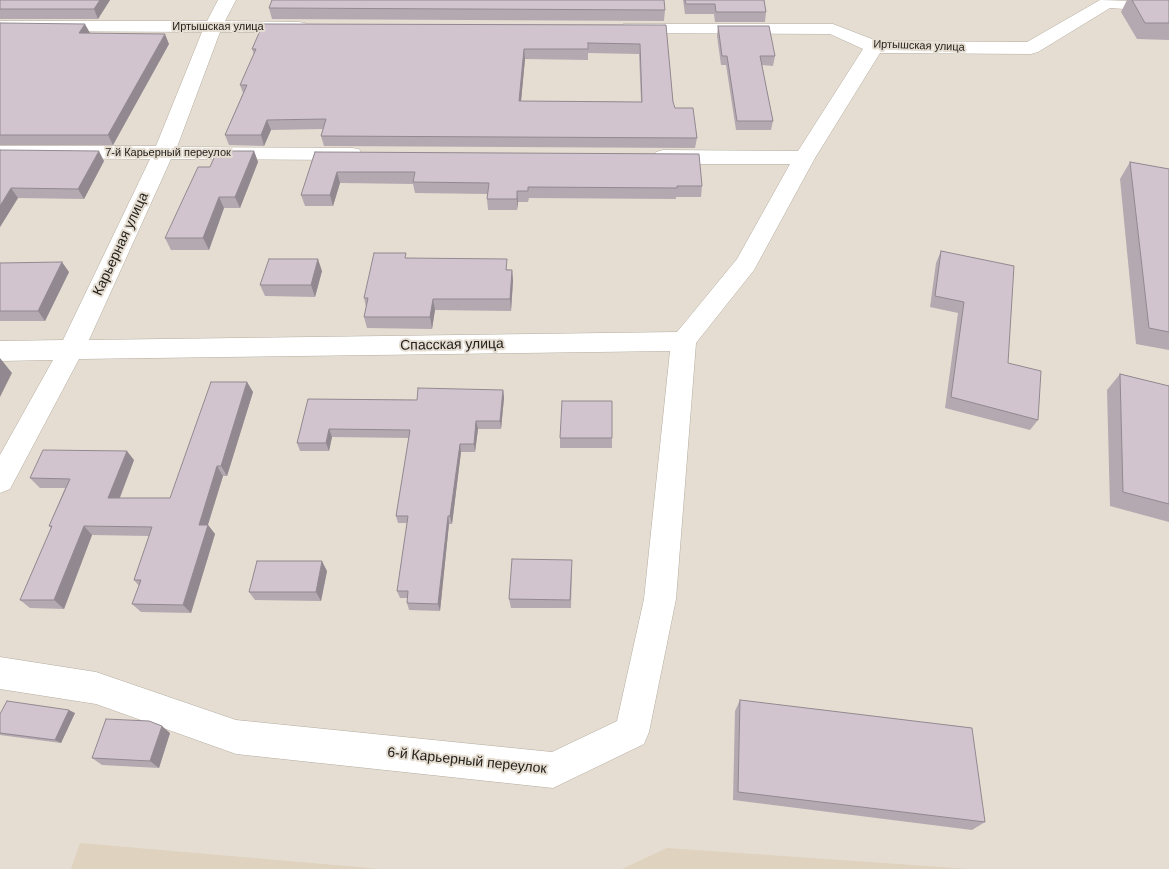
<!DOCTYPE html>
<html>
<head>
<meta charset="utf-8">
<style>
	body { margin:0 }
	canvas { display:block; background:#e5ddd1 }
</style>
</head>
<body>
<canvas width="1169" height="869"></canvas>
<script>
const c = document.querySelector('canvas').getContext('2d');
c.lineJoin = 'round';
function fill(path, color) {
  c.fillStyle = color;
  c.fill(path, 'evenodd');
}
function toPath(rows) {
  const path = new Path2D();
  for (const r of rows) {
    path.moveTo(r[0], r[1]);
    for (let i = 2; i < r.length; i += 2) path.lineTo(r[i], r[i + 1]);
  }
  return path;
}
function trace(path, color, width, dash) {
  c.strokeStyle = color;
  c.lineWidth = width;
  c.lineCap = dash ? 'butt' : 'round';
  c.setLineDash(dash || []);
  c.stroke(path);
}
function drawText(font, color, halo, rows, align = 'center') {
  c.font = font + ' Arial,sans-serif';
  c.lineWidth = 4;
  c.setLineDash([]);
  c.textBaseline = 'middle';
  c.strokeStyle = halo;
  c.fillStyle = color;
  for (const [text, x, y, turn = 0] of rows) {
    c.save();
    c.translate(x, y);
    c.rotate((+turn || 0) * Math.PI / 180);
    c.textAlign = isNaN(turn) ? turn : align;
    if (halo) c.strokeText(text, 0, 0);
    c.fillText(text, 0, 0);
    c.restore();
  }
}
const built = toPath([
	[80,843,381,869,71,869],
	[667,848,970,869,622,869]
]);
const minor = toPath([
	[218,0,236,0,225,21,299,22,305,23,308,27,305,31,299,32,220,32,177,147,352,148,359,149,362,154,359,159,352,160,171,159,89,340,677,332,737,259,790,164,663,164,656,162,652,157,656,152,663,150,798,151,863,49,830,34,629,33,623,32,620,28,623,24,833,24,877,41,1027,42,1100,0,1169,2,1169,12,1110,8,1038,52,1031,54,880,53,815,158,754,270,696,343,676,599,649,732,644,744,553,788,236,754,96,704,0,689,0,657,96,672,236,720,552,752,617,721,644,599,670,351,79,359,10,489,0,493,0,455,53,360,0,361,0,341,63,340,150,159,0,158,0,146,156,146,202,32,0,31,0,21,207,21,218,0]
]);
const wall = toPath([
	[0,0,110,0,98,19,0,19],
	[683,0,764,0,766,12,765,22,715,22,714,14,685,14],
	[1127,0,1169,0,1169,40,1137,39,1121,12],
	[269,8,665,10,664,21,272,19],
	[0,23,90,33,169,44,113,145,0,145],
	[666,25,673,102,675,108,697,138,695,148,324,146,321,136,323,129,271,130,264,146,229,145,225,135,243,93,240,85,254,54,252,49],
	[588,53,639,54,641,102,521,101,525,59,588,60],
	[718,26,775,56,773,66,762,65,773,121,771,130,736,130,726,65,721,65,717,36],
	[0,150,104,161,84,199,18,198,0,227],
	[254,151,258,162,240,208,224,208,209,250,171,250,165,238,210,167],
	[315,152,702,186,701,197,676,197,676,199,529,198,528,202,518,202,517,210,488,210,487,199,488,194,415,193,413,184,340,183,333,206,305,206,301,195],
	[1130,162,1169,169,1169,350,1136,344,1120,179],
	[941,251,1008,363,1038,420,1030,430,945,408,958,313,930,307,936,263],
	[407,258,512,270,513,281,511,311,435,310,432,329,367,328,364,317,366,307,364,298],
	[0,263,69,272,45,321,0,321],
	[322,271,315,297,265,296,260,285],
	[1120,374,1169,386,1169,522,1110,506,1107,390],
	[247,382,253,392,227,476,223,476,208,525,215,534,191,613,141,612,132,604,139,586,134,580,149,536,92,535,64,609,30,608,20,600,51,528,49,526,65,488,40,488,30,478,134,460,120,498,170,498],
	[503,390,504,398,501,429,478,429,475,452,461,452,452,524,449,524,440,611,409,610,407,603,408,598,400,598,397,591,407,523,398,523,396,516,409,438,332,437,329,451,300,451,297,443,308,399,417,400],
	[560,438,612,438,612,448,560,448],
	[572,569,571,608,511,608,509,599],
	[327,571,321,601,255,600,249,592],
	[740,700,985,822,972,830,733,800,735,711],
	[75,713,61,743,0,735,0,714],
	[170,733,159,768,102,765,92,758]
]);
const shadedWall = toPath([
	[100,0,110,0,98,19,94,9],
	[85,24,90,33,79,33],
	[165,34,169,44,113,145,108,135],
	[524,49,525,59,520,112,519,101],
	[267,120,271,130,264,146,261,135],
	[99,151,104,161,84,199,78,189],
	[254,151,258,162,240,208,235,197],
	[337,172,340,183,333,206,330,195],
	[11,188,18,198,0,227,0,206],
	[517,191,518,202,517,210],
	[219,197,224,208,209,250,203,238],
	[318,259,322,271,315,297,311,285],
	[62,262,69,272,45,321,38,311],
	[512,270,513,281,511,311,510,299],
	[433,299,435,310,432,329,430,317],
	[0,358,12,373,0,397],
	[247,382,253,392,227,476,221,466],
	[503,390,504,398,501,429,500,421],
	[476,421,478,429,475,452,474,444],
	[329,429,332,437,329,451,326,443],
	[460,444,461,452,452,524,450,516],
	[127,451,134,460,116,507,108,498],
	[217,466,223,476,205,534,199,525],
	[448,516,449,524,440,611,438,604],
	[208,525,215,534,191,613,183,605],
	[84,526,92,535,64,609,54,600],
	[322,561,327,571,321,601,316,592],
	[69,710,75,713,61,743,55,740],
	[162,726,170,733,159,768,150,761]
]);
const building = toPath([
	[0,0,100,0,94,9,0,9,0,0],
	[272,0,664,0,665,10,269,8,272,0],
	[685,0,764,0,766,12,716,12,715,4,686,4,685,0],
	[1132,0,1169,0,1169,23,1145,23,1132,0],
	[0,23,85,24,79,33,165,34,108,135,0,135,0,23],
	[263,24,666,25,673,102,675,108,693,108,697,138,321,136,326,119,267,120,261,135,225,135,247,85,240,85,256,49,252,49,263,24],
	[588,43,640,44,642,102,519,101,524,49,588,49,588,43],
	[718,26,769,26,775,56,760,56,773,121,737,121,727,56,722,56,718,26],
	[0,150,99,151,78,189,11,188,0,206,0,150],
	[217,151,254,151,235,197,219,197,203,238,165,238,198,167,210,167,217,151],
	[315,152,699,154,702,186,677,186,677,188,528,187,528,191,517,191,517,199,487,199,489,183,413,182,415,172,337,172,330,195,301,195,315,152],
	[1130,162,1169,169,1169,332,1149,328,1130,162],
	[941,251,1014,266,1008,363,1041,371,1038,420,951,397,964,302,935,296,941,251],
	[374,253,406,253,405,258,507,259,506,270,512,270,510,299,433,299,430,317,364,317,368,298,364,298,374,253],
	[269,259,318,259,311,285,260,285,269,259],
	[62,262,38,311,0,311,0,263,62,262],
	[1120,374,1169,386,1169,504,1123,492,1120,374],
	[211,382,247,382,221,466,217,466,199,525,208,525,183,605,132,604,141,580,134,580,152,527,84,526,54,600,20,600,52,526,49,526,70,479,30,478,43,450,127,451,108,498,170,498,211,382],
	[418,388,503,390,500,421,476,421,474,444,460,444,450,516,448,516,438,604,407,603,408,591,397,591,408,516,396,516,410,430,329,429,326,443,297,443,308,399,417,400,418,388],
	[562,401,612,401,612,438,560,438,562,401],
	[512,559,572,560,570,600,509,599,512,559],
	[257,561,322,561,316,592,249,592,257,561],
	[740,700,972,728,985,822,738,792,740,700],
	[7,701,69,710,55,740,0,733,0,714,7,701],
	[106,719,149,721,162,726,150,761,92,758,106,719]
]);
const farStreetnames = [
	["Иртышская улица",218,27],
	["Иртышская улица",919,46,2],
	["7-й Карьерный переулок",168,153]
];
const streetNames = [
	["Карьерная улица",121,244,-65],
	["Спасская улица",452,345,-1],
	["6-й Карьерный переулок",467,761,6]
];
fill(built, '#dfd2bf');
trace(minor, '#b4aca0', 1);
fill(minor, '#fff');
fill(wall, '#b4a9b1');
fill(shadedWall, '#928990');
fill(building, '#d1c4ce');
trace(building, '#928990', 1);
drawText('11px', '#24211d', '#e5ddd1', farStreetnames);
drawText('14px', '#24211d', '#e5ddd1', streetNames);
</script>
</body>
</html>
